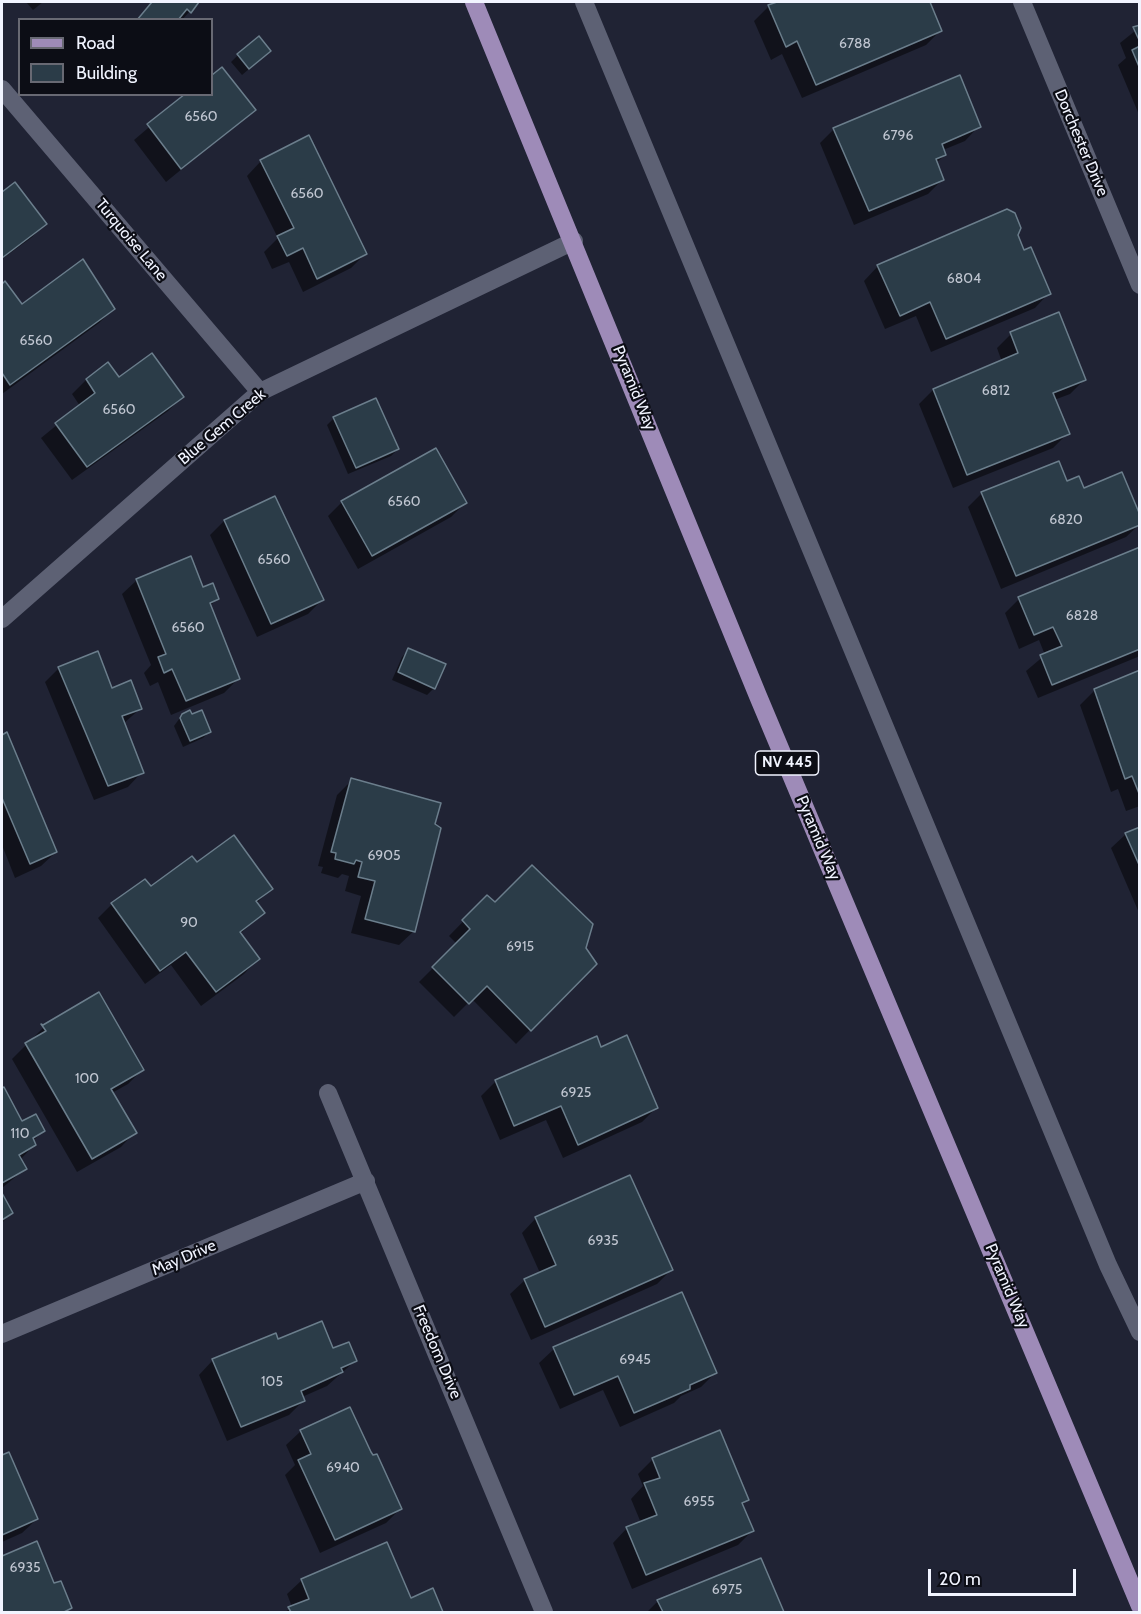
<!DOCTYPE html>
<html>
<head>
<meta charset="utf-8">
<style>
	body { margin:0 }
	#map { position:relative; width:1141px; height:1614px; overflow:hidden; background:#202334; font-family:Cabin,sans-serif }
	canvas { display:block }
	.frame { position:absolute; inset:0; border:3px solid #f1f4ff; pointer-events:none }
	.legend { position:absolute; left:18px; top:18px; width:195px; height:78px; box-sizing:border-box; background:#0c0d15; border:2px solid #686973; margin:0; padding:8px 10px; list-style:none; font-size:18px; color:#f1f4ff }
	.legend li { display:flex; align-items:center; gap:12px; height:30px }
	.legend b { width:30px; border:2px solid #686973 }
	.scale { position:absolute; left:928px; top:1569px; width:148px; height:27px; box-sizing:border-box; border:3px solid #f1f4ff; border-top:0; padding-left:8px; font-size:18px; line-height:21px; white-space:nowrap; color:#f1f4ff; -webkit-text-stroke:4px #0c0d15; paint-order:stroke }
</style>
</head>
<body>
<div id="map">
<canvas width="1141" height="1614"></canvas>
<div class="frame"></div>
<ul class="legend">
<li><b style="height:8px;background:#9e8bb8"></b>Road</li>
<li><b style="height:16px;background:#2b3c48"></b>Building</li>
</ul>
<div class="scale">20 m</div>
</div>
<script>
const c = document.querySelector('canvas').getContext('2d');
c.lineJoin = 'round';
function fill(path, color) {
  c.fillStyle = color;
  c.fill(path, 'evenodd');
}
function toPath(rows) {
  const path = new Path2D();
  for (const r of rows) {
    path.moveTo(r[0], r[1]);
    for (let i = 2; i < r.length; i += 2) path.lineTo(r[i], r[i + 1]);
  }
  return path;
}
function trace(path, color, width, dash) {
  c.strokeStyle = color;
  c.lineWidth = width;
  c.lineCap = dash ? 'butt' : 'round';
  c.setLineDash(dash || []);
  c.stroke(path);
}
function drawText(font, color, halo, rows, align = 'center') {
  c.font = font + ' Cabin,sans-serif';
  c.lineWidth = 4.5;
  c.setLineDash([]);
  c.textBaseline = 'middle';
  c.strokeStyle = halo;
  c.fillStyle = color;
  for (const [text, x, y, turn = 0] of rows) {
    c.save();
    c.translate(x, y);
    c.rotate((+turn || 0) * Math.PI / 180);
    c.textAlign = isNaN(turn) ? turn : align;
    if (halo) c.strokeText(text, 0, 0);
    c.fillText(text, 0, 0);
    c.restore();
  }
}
const shadow = toPath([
	[26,2,43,2,33,10],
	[152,2,198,2,182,20,137,20],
	[780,2,928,2,941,30,926,45,802,98,782,54,771,60,754,21,768,7],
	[1140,27,1140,117,1118,65,1126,58,1120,43],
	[238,55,262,58,242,75,231,62],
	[222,69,254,110,166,182,134,140,188,94,212,94,212,76],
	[979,126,965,141,943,150,945,155,936,163,943,179,928,194,854,225,820,143,834,129],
	[261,161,365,254,351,268,303,292,289,262,272,269,264,252,278,238,247,176],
	[15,184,45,224,31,238,2,259,2,193],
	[1016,235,1023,252,1049,293,1035,308,931,352,916,316,885,329,864,281,878,266],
	[5,283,21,306,113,309,99,323,2,394,2,286],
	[1011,334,1084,380,1070,394,1054,400,1068,433,1053,448,953,488,919,404,933,390,1002,362,997,348],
	[119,379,182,397,168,411,72,480,41,438,80,406,72,394,86,380],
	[334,418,398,449,391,456,348,474,327,425],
	[1066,483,1083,490,1140,524,1126,537,1001,589,968,507,982,493],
	[275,498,322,600,308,614,257,637,210,535,224,521],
	[342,502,465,503,451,517,358,569,328,516],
	[1140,548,1140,656,1038,698,1026,671,1045,655,1039,640,1019,649,1005,613,1019,599],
	[137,580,202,589,218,598,209,607,238,679,224,693,171,715,158,682,150,686,144,673,151,665,122,594],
	[409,650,434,688,427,695,392,680,402,657],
	[59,668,111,690,141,708,123,724,142,772,128,787,94,800,45,682],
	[1140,672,1140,806,1126,811,1118,789,1111,792,1080,705,1095,690],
	[182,715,210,731,203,738,183,747,174,726],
	[6,734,56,852,41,866,15,878,2,845,2,736],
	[352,780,433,824,414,931,399,945,351,933,361,896,345,891,349,876,342,874,338,878,321,873,323,867,318,866,337,795],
	[1140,828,1140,915,1111,848,1126,834],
	[197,864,271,888,256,904,263,913,240,934,258,959,244,974,201,1006,171,965,145,984,98,918,112,904,151,888],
	[487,897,495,904,584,949,595,964,516,1044,472,999,454,1017,419,982,457,944,449,936],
	[44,1027,142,1070,128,1084,112,1093,135,1132,121,1147,77,1172,12,1059],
	[600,1049,656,1108,642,1122,563,1158,546,1120,500,1140,481,1096,496,1081],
	[3,1089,22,1123,43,1131,33,1141,34,1145,20,1160,25,1169,2,1188],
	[2,1196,11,1213,2,1223],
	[536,1218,671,1270,657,1284,531,1340,510,1294,525,1280,540,1273,522,1233],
	[278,1341,332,1350,355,1361,327,1386,302,1397,303,1401,289,1415,227,1441,199,1375,213,1360],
	[554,1349,715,1373,701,1387,681,1396,674,1403,620,1427,603,1390,560,1409,539,1363],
	[301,1431,372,1457,400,1509,386,1523,320,1553,285,1475,295,1465,286,1445],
	[9,1454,37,1519,22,1533,2,1542,2,1456],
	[653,1459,748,1500,741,1506,752,1531,738,1545,632,1589,613,1543,627,1528,641,1523,631,1499,643,1486,638,1474],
	[36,1543,53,1585,70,1608,65,1612,2,1612,2,1558],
	[760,1560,782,1612,647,1612,658,1601],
	[302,1580,410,1599,432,1590,441,1612,285,1612,292,1607,287,1594]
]);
const building = toPath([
	[152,2,199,2,191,13,187,9,178,20,137,20,152,2],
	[777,2,930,2,942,31,816,85,797,41,786,47,768,5,777,2],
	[1140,25,1140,42,1133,27,1140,25],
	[259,36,271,51,249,69,237,54,259,36],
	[1140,46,1140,69,1132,50,1140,46],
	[222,67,256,110,181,169,147,124,185,94,212,94,212,75,222,67],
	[960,75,981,127,942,144,946,155,936,159,944,180,869,211,833,128,960,75],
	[309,135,367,254,317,279,303,248,287,256,277,236,294,228,260,160,309,135],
	[15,182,47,224,2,258,2,192,15,182],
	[1007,209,1015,213,1021,228,1018,235,1024,250,1031,247,1051,294,946,339,930,302,900,316,877,265,1007,209],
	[83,259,115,309,10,385,2,373,2,284,5,281,22,304,83,259],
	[1059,312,1086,380,1053,393,1070,434,967,475,933,389,1018,353,1010,332,1059,312],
	[152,353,184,397,87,467,55,423,95,393,86,379,108,362,119,377,152,353],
	[376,398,399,449,356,468,333,417,376,398],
	[436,448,467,503,372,556,341,501,436,448],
	[1059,461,1067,481,1079,476,1084,488,1122,472,1140,515,1140,525,1016,576,981,492,1059,461],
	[275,496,324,600,271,624,224,520,275,496],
	[1140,547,1140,649,1052,685,1040,655,1062,646,1053,627,1034,635,1018,597,1140,547],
	[191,556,203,587,213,583,219,599,210,603,240,679,186,701,172,669,164,673,158,657,166,654,136,579,191,556],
	[408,648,446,664,435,689,398,672,408,648],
	[98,651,112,688,131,680,142,709,122,716,144,773,108,786,58,667,98,651],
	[1140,670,1140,796,1132,776,1125,779,1094,689,1140,670],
	[190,710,192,714,202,710,211,732,190,741,180,718,182,714,190,710],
	[7,732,57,852,30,864,2,798,2,735,7,732],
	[351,778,441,803,435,824,441,828,415,932,365,919,375,881,358,877,362,862,356,860,354,864,335,859,336,853,331,852,351,778],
	[1140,827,1140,867,1125,833,1140,827],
	[234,835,273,889,256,901,265,913,240,932,260,959,216,992,186,952,160,971,111,903,145,879,151,886,192,856,197,862,234,835],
	[532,865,593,924,586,948,597,964,531,1031,487,986,469,1004,432,967,470,929,462,920,487,895,495,902,532,865],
	[99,992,144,1070,111,1089,137,1133,92,1159,25,1043,46,1031,41,1024,43,1025,99,992],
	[627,1035,658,1108,578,1145,561,1106,514,1126,495,1080,597,1036,601,1047,627,1035],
	[4,1087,22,1121,36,1114,45,1131,33,1138,36,1145,19,1155,27,1169,2,1183,2,1088,4,1087],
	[630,1175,673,1270,545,1327,524,1279,556,1265,535,1217,630,1175],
	[2,1193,13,1213,2,1220,2,1193],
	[682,1292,717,1373,690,1385,690,1389,634,1413,618,1376,574,1395,553,1347,682,1292],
	[322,1321,333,1348,349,1342,357,1361,341,1368,343,1372,301,1391,305,1401,241,1427,212,1359,276,1333,278,1339,322,1321],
	[350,1407,371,1452,373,1455,377,1454,402,1509,335,1540,298,1460,311,1454,300,1430,350,1407],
	[720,1430,749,1500,742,1503,754,1531,646,1575,626,1527,657,1515,644,1483,660,1478,652,1458,720,1430],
	[9,1452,38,1519,2,1535,2,1455,9,1452],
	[37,1541,54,1583,61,1581,72,1608,64,1612,2,1612,2,1556,37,1541],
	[387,1542,411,1598,433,1588,443,1612,291,1612,288,1607,309,1599,301,1579,387,1542],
	[761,1558,784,1612,663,1612,657,1600,761,1558]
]);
const lane = toPath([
	[584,2,1108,1265,1140,1332]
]);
const street = toPath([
	[1022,2,1140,285],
	[2,89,260,392],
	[2,619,260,392,574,241],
	[328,1093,544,1612],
	[2,1334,366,1181]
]);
const primary = toPath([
	[474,2,758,696,1140,1606]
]);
const numberNames = [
	["6788",855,44],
	["6560",201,117],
	["6796",898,136],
	["6560",307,194],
	["6804",964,279],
	["6560",36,341],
	["6812",996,391],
	["6560",119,410],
	["6560",404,502],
	["6820",1066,520],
	["6560",274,560],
	["6828",1082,616],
	["6560",188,628],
	["6905",384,856],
	["90",189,923],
	["6915",520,947],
	["100",87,1079],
	["6925",576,1093],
	["110",20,1134],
	["6935",603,1241],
	["6945",635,1360],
	["105",272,1382],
	["6940",343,1468],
	["6955",699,1502],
	["6935",25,1568],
	["6975",727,1590]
];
const shields = [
	[787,763,63]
];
const shieldNames = [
	["NV 445",787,763]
];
const streetNames = [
	["Dorchester Drive",1081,143,67],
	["Turquoise Lane",131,240,50],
	["Pyramid Way",634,388,68],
	["Blue Gem Creek",222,427,-40],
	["Pyramid Way",818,838,67],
	["May Drive",184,1258,-23],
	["Pyramid Way",1007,1286,67],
	["Freedom Drive",437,1352,67]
];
fill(shadow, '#0007');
fill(building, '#2b3c48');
trace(building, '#6b7e8c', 1.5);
trace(lane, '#5d6174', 18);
trace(street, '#5d6174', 18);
trace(primary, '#9e8bb8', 18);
drawText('14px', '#c0c6d1', null, numberNames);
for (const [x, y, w] of shields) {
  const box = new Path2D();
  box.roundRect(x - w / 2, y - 12, w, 24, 4.5);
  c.fillStyle = '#0c0d15';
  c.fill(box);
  trace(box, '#f1f4ff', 1.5);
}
drawText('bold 15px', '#f1f4ff', null, shieldNames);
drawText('16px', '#f1f4ff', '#0c0d15', streetNames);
</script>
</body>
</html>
